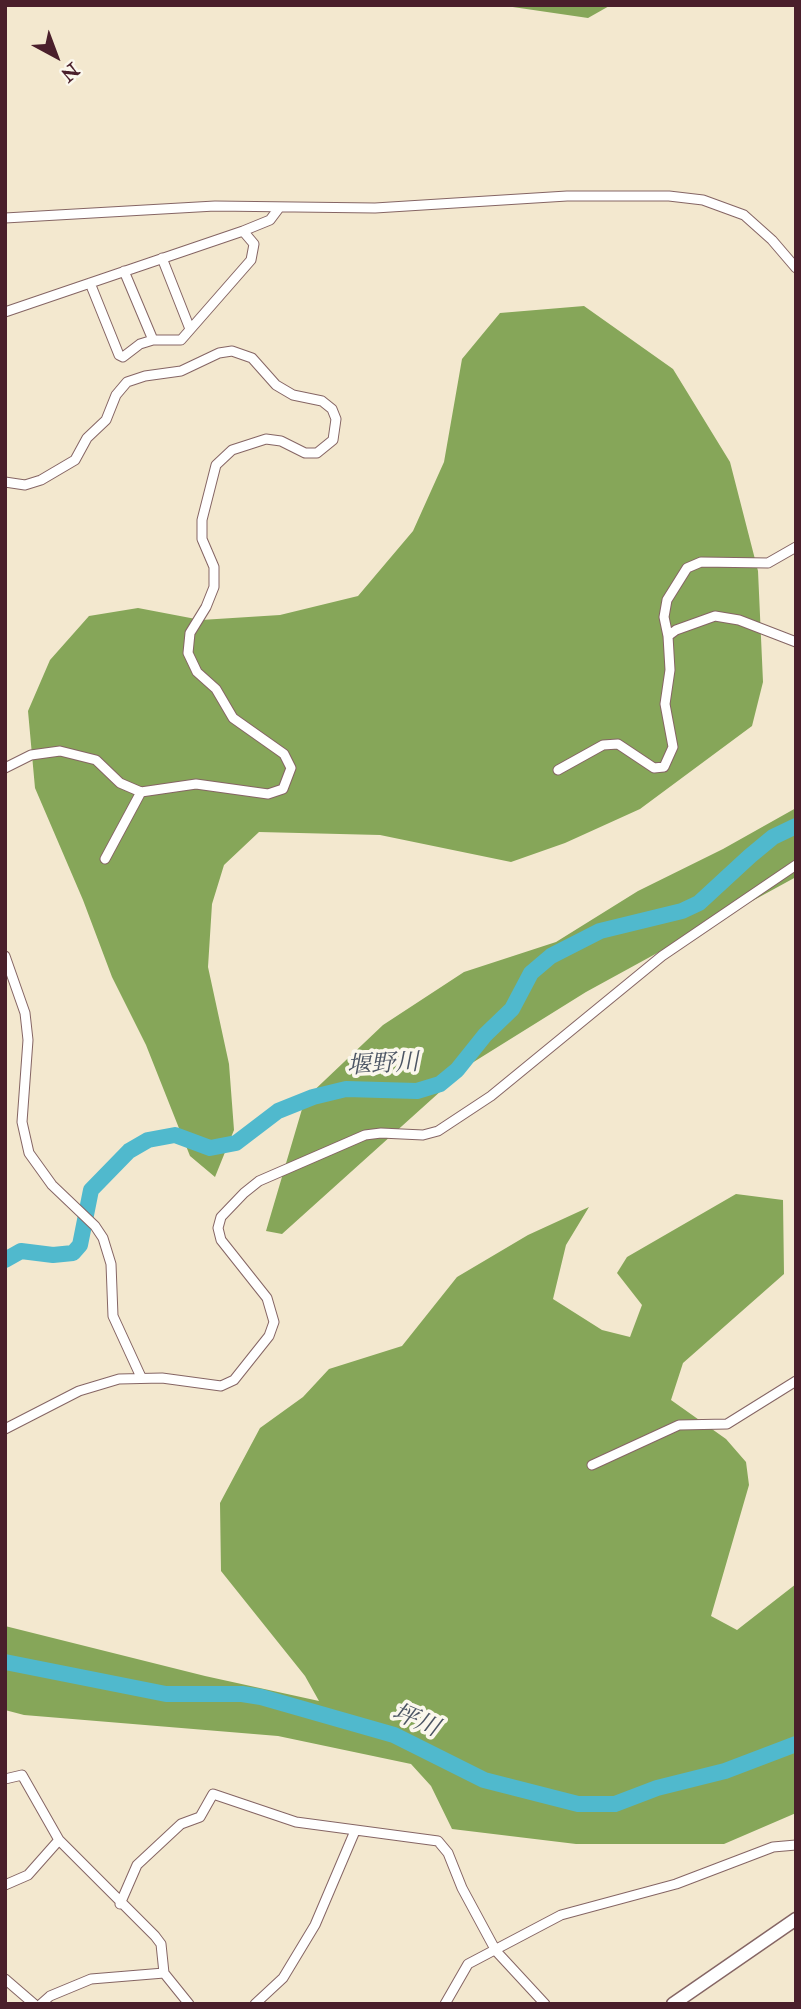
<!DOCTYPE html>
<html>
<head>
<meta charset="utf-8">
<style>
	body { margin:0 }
	#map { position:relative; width:801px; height:2009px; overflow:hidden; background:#f3e8cf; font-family:"IM FELL Double Pica",serif }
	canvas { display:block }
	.frame { position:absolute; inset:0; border:7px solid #4a1f2b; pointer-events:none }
	.north { position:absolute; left:21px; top:21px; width:70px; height:70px; -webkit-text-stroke:5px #fbf7ec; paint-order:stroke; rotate:139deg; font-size:19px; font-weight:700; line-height:28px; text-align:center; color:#4a1f2b }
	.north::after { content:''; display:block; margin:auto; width:24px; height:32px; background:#4a1f2b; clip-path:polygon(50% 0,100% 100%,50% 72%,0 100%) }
</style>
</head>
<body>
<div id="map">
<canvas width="801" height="2009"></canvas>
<div class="frame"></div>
<div class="north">N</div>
</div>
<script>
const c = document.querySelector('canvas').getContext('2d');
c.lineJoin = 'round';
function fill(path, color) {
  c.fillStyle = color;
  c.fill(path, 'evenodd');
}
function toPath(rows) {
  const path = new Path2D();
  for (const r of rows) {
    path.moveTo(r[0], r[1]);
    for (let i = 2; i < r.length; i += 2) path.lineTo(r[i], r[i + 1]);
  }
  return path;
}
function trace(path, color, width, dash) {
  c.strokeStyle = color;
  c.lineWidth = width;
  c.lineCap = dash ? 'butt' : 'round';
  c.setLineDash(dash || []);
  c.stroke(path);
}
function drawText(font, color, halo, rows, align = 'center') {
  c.font = font + ' "IM FELL Double Pica","Noto Serif JP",serif';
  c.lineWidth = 7;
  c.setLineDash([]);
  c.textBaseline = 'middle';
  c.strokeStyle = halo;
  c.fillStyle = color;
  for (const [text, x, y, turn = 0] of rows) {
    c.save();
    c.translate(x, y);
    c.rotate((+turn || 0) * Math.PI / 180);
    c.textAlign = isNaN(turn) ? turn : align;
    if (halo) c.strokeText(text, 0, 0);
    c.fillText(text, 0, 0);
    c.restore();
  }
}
const forest = toPath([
	[499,5,611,5,588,18],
	[584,306,673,369,730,462,758,571,763,682,752,726,640,809,565,843,511,862,380,835,259,832,224,865,212,904,208,967,229,1064,234,1130,215,1177,190,1156,146,1045,112,977,83,900,35,788,28,711,50,660,89,616,138,608,201,620,280,615,358,596,413,531,444,462,462,359,500,313],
	[796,808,796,877,586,992,472,1063,282,1234,266,1231,305,1099,383,1025,464,972,556,942,638,891,723,849],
	[736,1194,783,1200,784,1274,683,1363,671,1400,726,1439,746,1462,749,1485,711,1616,737,1630,796,1584,796,1813,724,1844,576,1844,452,1829,431,1786,411,1764,278,1736,24,1715,5,1710,5,1626,205,1676,319,1701,305,1676,221,1571,220,1503,260,1428,303,1397,329,1369,402,1346,457,1277,528,1235,589,1207,566,1245,553,1299,602,1330,630,1337,642,1305,617,1273,627,1257]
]);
const river = toPath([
	[5,1260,21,1251,53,1255,73,1253,80,1245,91,1190,129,1151,148,1140,175,1135,210,1148,236,1143,278,1111,313,1097,346,1089,417,1091,440,1084,457,1070,485,1035,512,1009,531,973,551,956,600,931,682,911,699,903,750,856,773,837,796,826],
	[5,1662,166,1694,242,1694,261,1697,394,1735,484,1780,578,1804,615,1804,657,1788,725,1771,796,1744]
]);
const minor = toPath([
	[5,218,215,206,375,208,567,196,669,196,703,200,744,215,772,240,796,268],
	[162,258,190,329],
	[124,271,153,340],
	[90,283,119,355,123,357,140,344,153,340,181,340,251,260,254,244,243,231],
	[5,312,243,231,270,220,279,208],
	[5,482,25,485,41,480,75,460,87,438,106,420,116,395,127,382,145,376,181,371,219,353,232,351,252,358,276,385,293,395,322,401,332,409,336,419,333,440,317,453,305,453,281,441,266,439,232,450,216,465,202,520,202,539,214,567,214,587,206,607,190,633,188,653,197,672,216,689,233,718,284,754,291,768,283,789,268,794,196,784,141,792,120,783,96,760,60,751,31,755,5,768],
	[668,636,664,617,667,600,687,568,701,562,768,563,796,547],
	[558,770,603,745,618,744,654,768,664,767,673,747,665,704,670,670,668,636,676,630,715,616,739,620,796,642],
	[105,859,141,792],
	[5,956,25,1013,28,1040,22,1122,29,1153,52,1185,95,1226,103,1238,111,1264,113,1316,141,1377],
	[5,1429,79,1391,119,1379,162,1378,221,1386,234,1380,269,1336,274,1322,267,1298,221,1240,218,1228,221,1217,244,1193,259,1181,365,1135,381,1133,423,1135,438,1131,491,1096,662,956,796,865],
	[592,1465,679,1425,727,1424,796,1381],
	[5,1779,22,1775,59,1840,155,1936,161,1944,164,1973,189,2004],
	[5,1885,28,1875,59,1840],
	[120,1904,137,1865,181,1824,200,1817,213,1794,296,1822,438,1841,448,1853,462,1888,496,1951,545,2004],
	[5,1979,34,2004],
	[41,2004,50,1996,91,1979,164,1973],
	[255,2004,283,1978,315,1925,355,1831],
	[445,2004,468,1964,561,1915,676,1884,773,1847,796,1845]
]);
const major = toPath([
	[673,2004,796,1919]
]);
const waterNames = [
	["堰野川",383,1066,-3],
	["坪川",415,1722,23]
];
fill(forest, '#86a659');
trace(river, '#50b9cd', 16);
trace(minor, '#856564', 11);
trace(major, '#856564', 15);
trace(minor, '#fff', 9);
trace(major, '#fff', 12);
drawText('italic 24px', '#4c5564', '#fbf7ec', waterNames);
</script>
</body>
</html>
